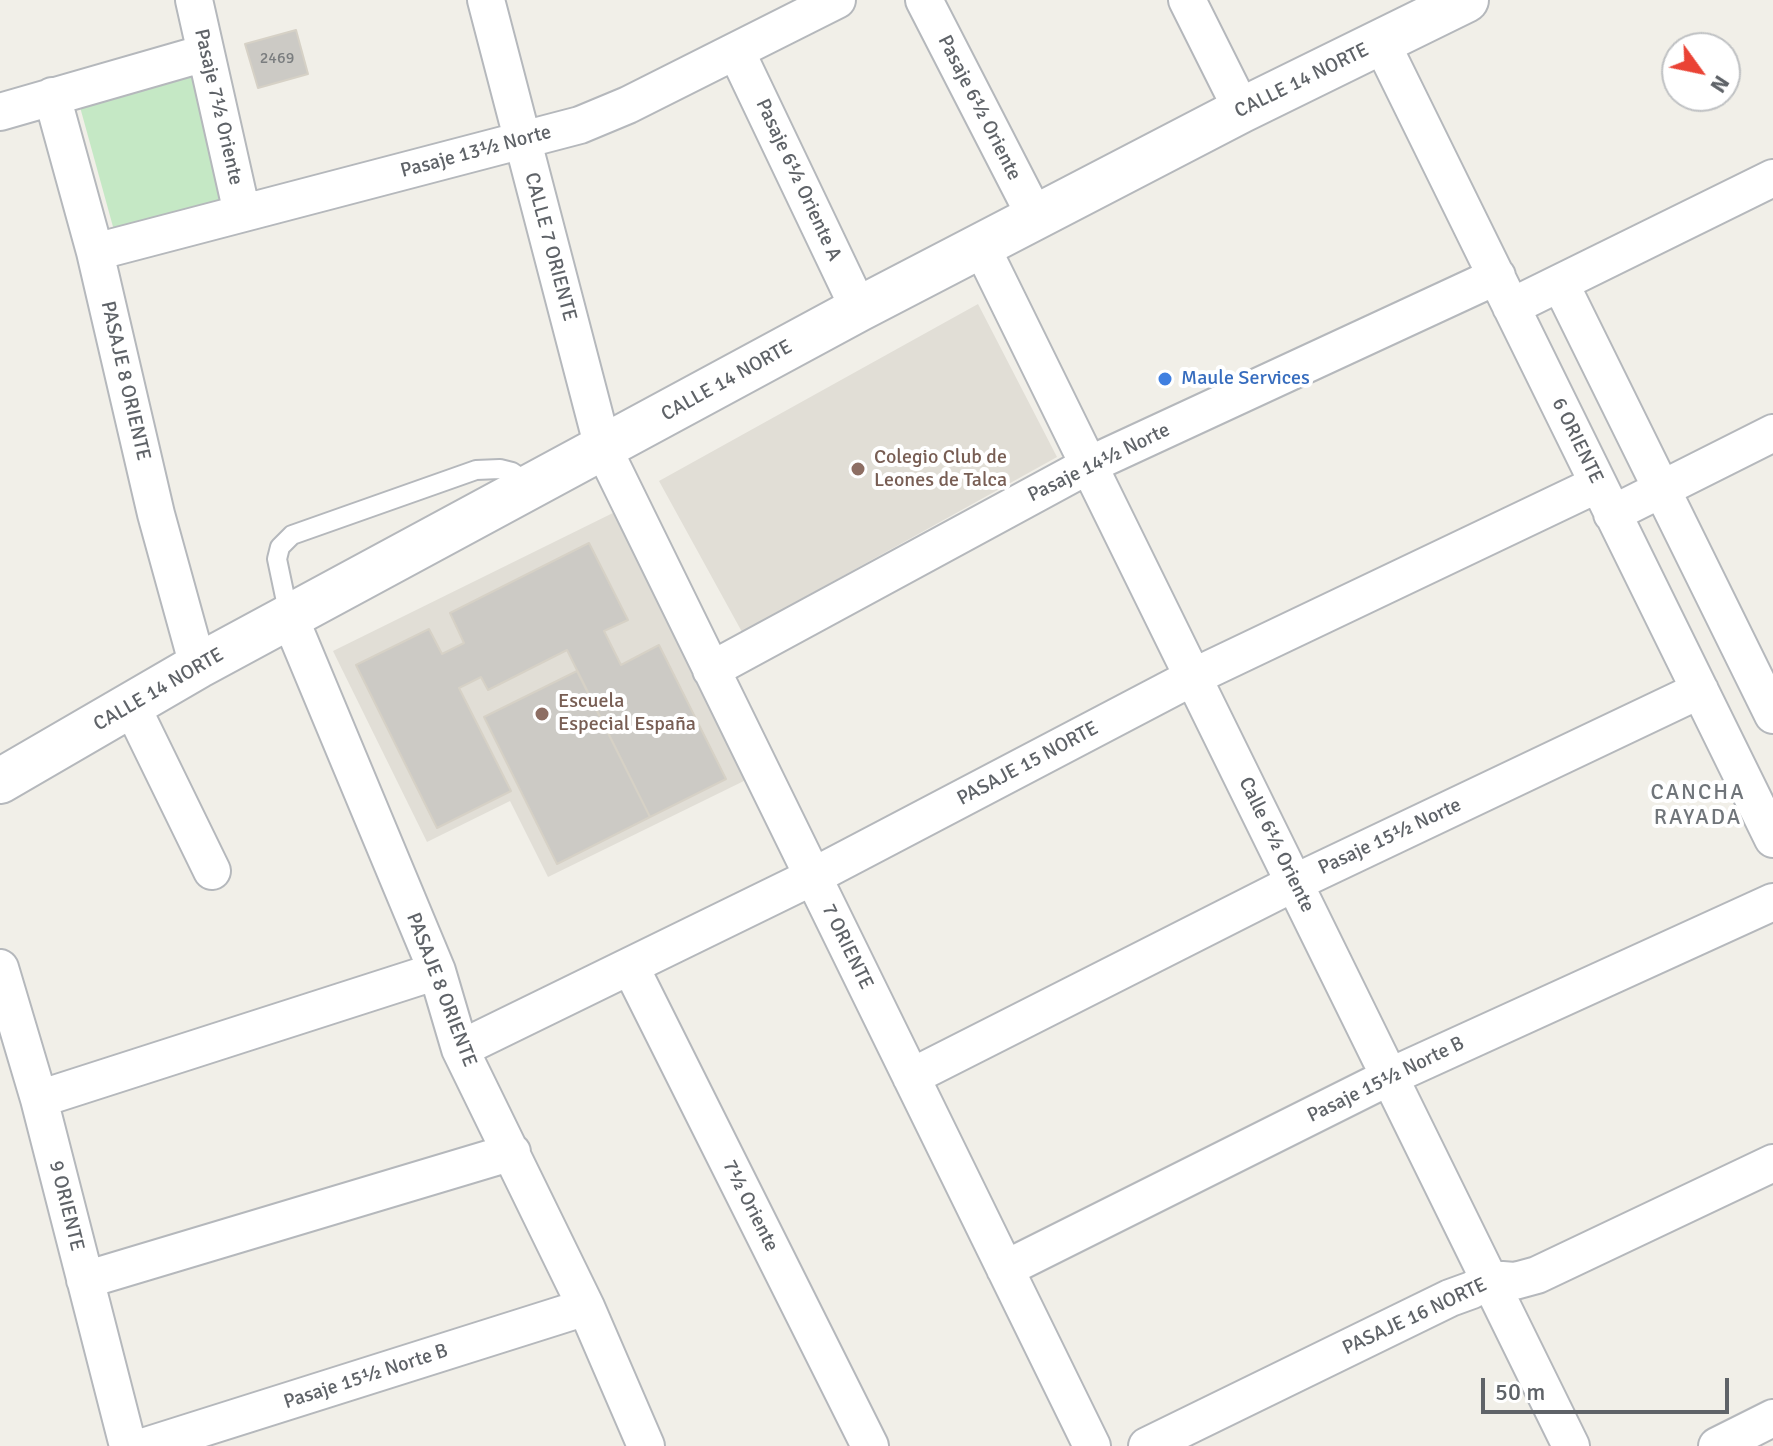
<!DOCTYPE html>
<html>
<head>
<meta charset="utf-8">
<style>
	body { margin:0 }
	#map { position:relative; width:1773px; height:1446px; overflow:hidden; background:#f1efe8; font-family:Signika,sans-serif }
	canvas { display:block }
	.north { position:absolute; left:1661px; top:32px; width:80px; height:80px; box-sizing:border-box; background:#fff; border:2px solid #bfc1c3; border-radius:50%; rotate:123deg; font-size:22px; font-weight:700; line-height:32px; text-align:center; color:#5f6368 }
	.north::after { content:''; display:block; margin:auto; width:28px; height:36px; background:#ea4335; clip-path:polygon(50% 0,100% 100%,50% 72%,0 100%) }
	.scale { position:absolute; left:1481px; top:1378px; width:248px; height:36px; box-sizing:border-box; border:4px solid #5f6368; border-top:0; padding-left:10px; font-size:24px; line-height:28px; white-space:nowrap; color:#5f6368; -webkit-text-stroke:6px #fff; paint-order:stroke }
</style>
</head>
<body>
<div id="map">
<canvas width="1773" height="1446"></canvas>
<div class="north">N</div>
<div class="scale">50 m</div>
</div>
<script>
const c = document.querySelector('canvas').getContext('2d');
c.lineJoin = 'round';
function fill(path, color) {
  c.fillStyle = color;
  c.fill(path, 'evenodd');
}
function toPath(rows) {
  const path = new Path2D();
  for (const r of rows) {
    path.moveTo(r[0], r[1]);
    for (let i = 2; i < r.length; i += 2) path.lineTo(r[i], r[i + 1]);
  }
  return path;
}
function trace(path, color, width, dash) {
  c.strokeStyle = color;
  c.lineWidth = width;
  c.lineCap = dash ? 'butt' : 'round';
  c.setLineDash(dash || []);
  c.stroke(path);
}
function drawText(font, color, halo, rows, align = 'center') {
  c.font = font + ' Signika,sans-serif';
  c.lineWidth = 8;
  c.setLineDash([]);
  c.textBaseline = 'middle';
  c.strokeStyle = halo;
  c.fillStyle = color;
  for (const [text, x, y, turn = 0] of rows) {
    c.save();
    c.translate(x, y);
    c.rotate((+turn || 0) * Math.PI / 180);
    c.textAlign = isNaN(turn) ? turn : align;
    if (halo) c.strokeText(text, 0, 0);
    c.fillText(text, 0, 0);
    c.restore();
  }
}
const education = toPath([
	[978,304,1057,457,742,632,659,481],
	[621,509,752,777,548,877,510,801,427,842,333,651]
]);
const green = toPath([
	[212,71,241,198,115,234,80,107]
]);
const building = toPath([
	[296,30,308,74,258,88,245,44,296,30],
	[589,543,628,620,604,631,621,665,659,645,726,779,650,817,567,650,488,690,481,677,459,688,511,791,437,828,356,665,429,629,442,654,464,643,450,613,589,543],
	[577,671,650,817,557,864,484,717,577,671]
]);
const service = toPath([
	[289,616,277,559,280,547,292,535,476,470,500,469,512,472,531,485]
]);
const minor = toPath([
	[194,0,242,213],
	[486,0,603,448,1092,1446],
	[924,0,1035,216],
	[1187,0,1242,110],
	[1381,42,1773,839],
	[736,51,859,309],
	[52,96,95,252,156,514,198,666],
	[0,112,205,53],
	[980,244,1571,1446],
	[95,252,580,125,628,105,837,0],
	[1560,283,1773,715],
	[1511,307,1773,178],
	[1612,514,1773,433],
	[289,616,437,971,460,1049,586,1307,646,1446],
	[711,670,1089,465,1497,276],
	[131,705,212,871],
	[630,966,870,1446],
	[0,968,39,1099,128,1446],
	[460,1049,812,877,1193,677,1598,484],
	[911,1077,1294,883,1700,690],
	[39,1099,437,971],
	[1005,1269,1389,1077,1773,902],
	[85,1280,512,1152],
	[146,1446,586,1307],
	[1147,1446,1450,1298,1472,1290,1489,1279,1515,1281,1537,1275,1773,1163],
	[1717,1446,1773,1418]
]);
const tertiary = toPath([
	[0,781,198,666,859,309,1242,110,1466,0]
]);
const markers = [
	[1165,379,8,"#3f7fe0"],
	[858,469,8,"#8d6e63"],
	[542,714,8,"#8d6e63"]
];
const numberNames = [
	["2469",277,59]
];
const streetNames = [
	["CALLE 14 NORTE",1302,81,-26],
	["Pasaje 7½ Oriente",218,107,77],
	["Pasaje 6½ Oriente",979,108,63],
	["Pasaje 13½ Norte",476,152,-15],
	["Pasaje 6½ Oriente A",798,180,65],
	["CALLE 7 ORIENTE",550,247,75],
	["PASAJE 8 ORIENTE",125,381,77],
	["CALLE 14 NORTE",727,381,-29],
	["6 ORIENTE",1577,441,64],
	["Pasaje 14½ Norte",1099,463,-26],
	["CALLE 14 NORTE",159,690,-30],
	["PASAJE 15 NORTE",1028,764,-28],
	["Pasaje 15½ Norte",1390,837,-25],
	["Calle 6½ Oriente",1276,845,64],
	["7 ORIENTE",847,947,64],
	["PASAJE 8 ORIENTE",441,990,69],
	["Pasaje 15½ Norte B",1386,1080,-26],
	["9 ORIENTE",66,1206,76],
	["7½ Oriente",750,1206,63],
	["PASAJE 16 NORTE",1415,1317,-25],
	["Pasaje 15½ Norte B",366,1377,-18]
];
const shopNames = [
	["Maule Services",1181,379]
];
const educationNames = [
	["Colegio Club de",874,458],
	["Leones de Talca",874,481],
	["Escuela",558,702],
	["Especial España",558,725]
];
const neighbourhoodNames = [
	["CANCHA",1698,793],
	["RAYADA",1698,818]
];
fill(education, '#e1ded6');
fill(green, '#c5e8c5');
fill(building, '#cccac5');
trace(building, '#d6d1c6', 2);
trace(service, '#b5b8bc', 22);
trace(minor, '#b5b8bc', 40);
trace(tertiary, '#b5b8bc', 48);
trace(service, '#fff', 18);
trace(minor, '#fff', 36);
trace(tertiary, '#fff', 44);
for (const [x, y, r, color] of markers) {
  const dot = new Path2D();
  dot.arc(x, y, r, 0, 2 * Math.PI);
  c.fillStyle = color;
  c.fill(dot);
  trace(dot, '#fff', 3);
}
drawText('16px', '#7a7d7f', null, numberNames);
drawText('20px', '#5f6368', '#fff', streetNames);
drawText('20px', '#366cbe', '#fff', shopNames, 'left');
drawText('20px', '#785e54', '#fff', educationNames, 'left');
c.letterSpacing = '2px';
drawText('22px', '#70757a', '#fff', neighbourhoodNames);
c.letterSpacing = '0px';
</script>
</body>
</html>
